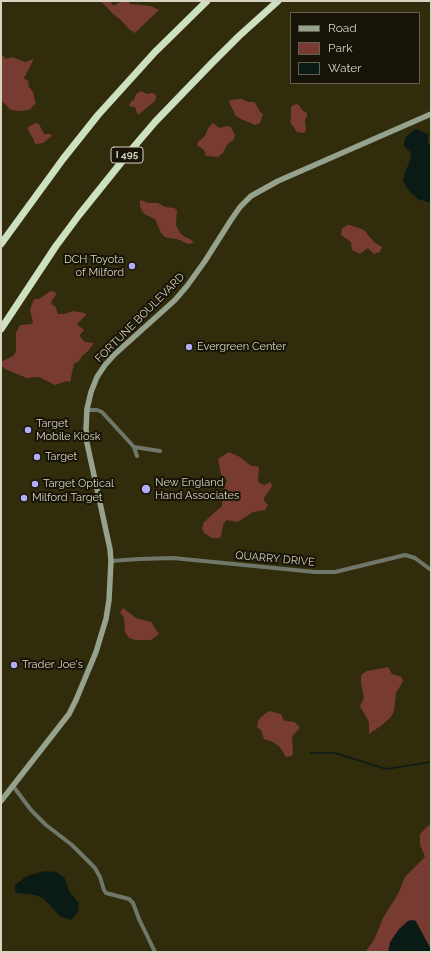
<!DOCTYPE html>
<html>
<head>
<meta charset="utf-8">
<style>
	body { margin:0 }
	#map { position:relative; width:432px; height:953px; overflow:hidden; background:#312c0c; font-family:Raleway,sans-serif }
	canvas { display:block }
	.frame { position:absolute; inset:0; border:2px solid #d6d3c1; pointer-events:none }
	.legend { position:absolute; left:290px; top:12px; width:130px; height:72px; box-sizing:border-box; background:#171407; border:1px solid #636051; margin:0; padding:5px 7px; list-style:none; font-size:12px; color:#d6d3c1 }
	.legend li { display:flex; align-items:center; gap:8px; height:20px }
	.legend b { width:20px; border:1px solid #636051 }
</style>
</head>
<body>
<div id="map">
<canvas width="432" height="953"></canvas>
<div class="frame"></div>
<ul class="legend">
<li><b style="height:5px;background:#95a28d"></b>Road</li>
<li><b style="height:11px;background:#783b32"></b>Park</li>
<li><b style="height:11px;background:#0a1b15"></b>Water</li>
</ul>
</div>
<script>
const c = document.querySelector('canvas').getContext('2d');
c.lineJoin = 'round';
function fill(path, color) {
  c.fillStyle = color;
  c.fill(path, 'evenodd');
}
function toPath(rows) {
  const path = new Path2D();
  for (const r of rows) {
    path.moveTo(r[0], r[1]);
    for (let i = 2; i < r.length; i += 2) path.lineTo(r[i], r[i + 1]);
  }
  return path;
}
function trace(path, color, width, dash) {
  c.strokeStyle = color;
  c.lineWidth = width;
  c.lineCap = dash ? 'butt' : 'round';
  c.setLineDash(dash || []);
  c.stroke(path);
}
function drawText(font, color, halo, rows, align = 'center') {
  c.font = font + ' Raleway,sans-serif';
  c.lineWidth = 4;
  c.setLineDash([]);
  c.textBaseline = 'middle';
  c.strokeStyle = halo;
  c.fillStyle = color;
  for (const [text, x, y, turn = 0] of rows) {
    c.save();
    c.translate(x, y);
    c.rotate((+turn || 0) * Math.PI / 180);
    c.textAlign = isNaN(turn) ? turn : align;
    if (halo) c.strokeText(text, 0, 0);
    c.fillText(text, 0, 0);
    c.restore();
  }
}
const green = toPath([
	[101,1,111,1,112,5,115,5,122,1,128,1,130,4,151,6,159,10,135,33,130,30,122,21,112,13],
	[1,54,6,59,12,57,25,62,34,59,24,78,28,81,29,87,33,92,35,101,36,103,29,110,20,111,11,110,1,100],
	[141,91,147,94,153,93,156,95,156,98,155,101,138,115,135,107,129,106,131,101,134,100,136,94],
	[240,99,242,99,248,102,254,102,256,104,260,112,263,114,260,123,255,125,241,119,236,116,229,102,231,100],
	[296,104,299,105,302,110,307,113,307,116,305,120,306,129,305,132,303,133,297,132,290,122,291,117,291,107],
	[36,123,39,124,44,134,50,134,52,136,43,143,35,144,33,138,28,130,28,127],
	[213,123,219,128,228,126,231,127,235,135,234,139,227,145,223,153,218,157,206,156,204,150,197,145,198,142,205,136,208,128],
	[140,200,149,203,158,203,165,207,174,208,177,210,176,225,180,233,185,237,190,239,194,243,188,244,180,240,165,237,161,233,155,219,146,215,142,211,140,206],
	[347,225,350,225,364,230,374,242,382,247,380,252,374,254,368,248,360,254,352,250,351,242,341,235,342,229],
	[52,291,55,292,56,295,51,302,52,305,55,306,58,314,64,314,73,311,85,313,86,315,77,324,84,330,80,335,81,338,85,342,94,343,87,352,82,356,79,361,74,364,70,382,67,381,55,385,39,377,27,378,22,376,5,369,1,365,1,362,13,356,16,352,16,333,20,325,32,324,33,322,30,310,34,299,39,299,49,292],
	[229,452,240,457,251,466,257,466,259,468,258,480,259,483,265,485,270,482,272,485,271,488,264,498,264,501,268,505,265,510,253,512,238,522,226,520,223,525,221,537,218,538,212,538,204,533,202,528,204,522,222,506,224,488,227,480,221,474,218,459],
	[123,608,136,618,151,622,159,634,151,640,135,640,129,638,125,632,124,618,120,612],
	[388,667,392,674,401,677,403,680,402,683,396,693,394,711,391,717,382,725,369,734,369,722,360,706,364,698,361,684,361,677,362,674,367,671],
	[269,711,281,714,283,719,285,721,294,722,299,726,299,729,293,735,292,738,293,753,292,756,286,757,280,747,273,742,264,739,261,730,257,727,258,721,262,716],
	[431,823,431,952,365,952,374,940,383,918,398,894,405,877,425,857,420,844,420,834]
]);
const water = toPath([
	[417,129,428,134,428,143,430,144,431,143,431,203,418,199,409,191,403,181,404,175,411,158,410,152,404,146,405,138,414,130],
	[44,871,56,872,64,877,69,891,79,903,78,912,71,920,60,916,43,898,35,895,17,893,15,891,14,888,15,885,27,876],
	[413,920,416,921,420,929,431,949,431,952,388,952,390,942,399,929,408,921]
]);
const stream = toPath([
	[310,753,335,753,386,769,431,762]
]);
const street = toPath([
	[87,410,97,410,102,412,134,447],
	[137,456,134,447,160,451],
	[111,561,139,559,173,558,315,572,335,572,405,555,415,558,431,570],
	[13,786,31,810,46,825,72,845,95,868,100,877,104,890,106,893,129,899,133,903,139,919,155,952]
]);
const secondary = toPath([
	[1,801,69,714,76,700,96,652,106,619,109,600,111,561,110,549,87,443,86,429,87,409,91,392,97,377,105,365,115,354,175,300,187,286,205,261,231,220,240,207,251,196,278,181,431,114]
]);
const highway = toPath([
	[1,244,63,159,98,115,155,52,207,1],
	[1,329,56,246,79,215,132,149,155,122,211,64,239,36,278,1]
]);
const markers = [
	[132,266,4,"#b3adf9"],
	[189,347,4,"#b3adf9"],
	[28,430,4,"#b3adf9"],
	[37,457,4,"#b3adf9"],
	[35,484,4,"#b3adf9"],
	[146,489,5,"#b3adf9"],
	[24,498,4,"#b3adf9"],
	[14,665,4,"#b3adf9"]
];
const shields = [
	[127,155,32]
];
const shieldNames = [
	["I 495",127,155]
];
const poiNames = [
	["DCH Toyota",124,260,"right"],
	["of Milford",124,273,"right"],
	["Evergreen Center",197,347],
	["Target",36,424],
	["Mobile Kiosk",36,437],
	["Target",45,457],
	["New England",155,483],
	["Hand Associates",155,496],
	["Target Optical",43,484],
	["Milford Target",32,498],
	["Trader Joe's",22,665]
];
const streetNames = [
	["FORTUNE BOULEVARD",140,318,-45],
	["QUARRY DRIVE",275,559,5]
];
fill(green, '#783b32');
fill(water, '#0a1b15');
trace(stream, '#0a1b15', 1.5);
trace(street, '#6f776a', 4);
trace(secondary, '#95a28d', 5.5);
trace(highway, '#cde1c0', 7);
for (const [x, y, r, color] of markers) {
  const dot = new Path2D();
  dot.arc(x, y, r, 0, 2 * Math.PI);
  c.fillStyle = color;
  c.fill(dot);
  trace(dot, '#171407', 1.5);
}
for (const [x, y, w] of shields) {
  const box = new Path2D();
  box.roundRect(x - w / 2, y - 8, w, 16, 3);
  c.fillStyle = '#171407';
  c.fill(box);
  trace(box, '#d6d3c1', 1);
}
drawText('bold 10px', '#d6d3c1', null, shieldNames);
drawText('11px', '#d6d3c1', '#171407', poiNames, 'left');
drawText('11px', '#d6d3c1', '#171407', streetNames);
</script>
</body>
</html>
